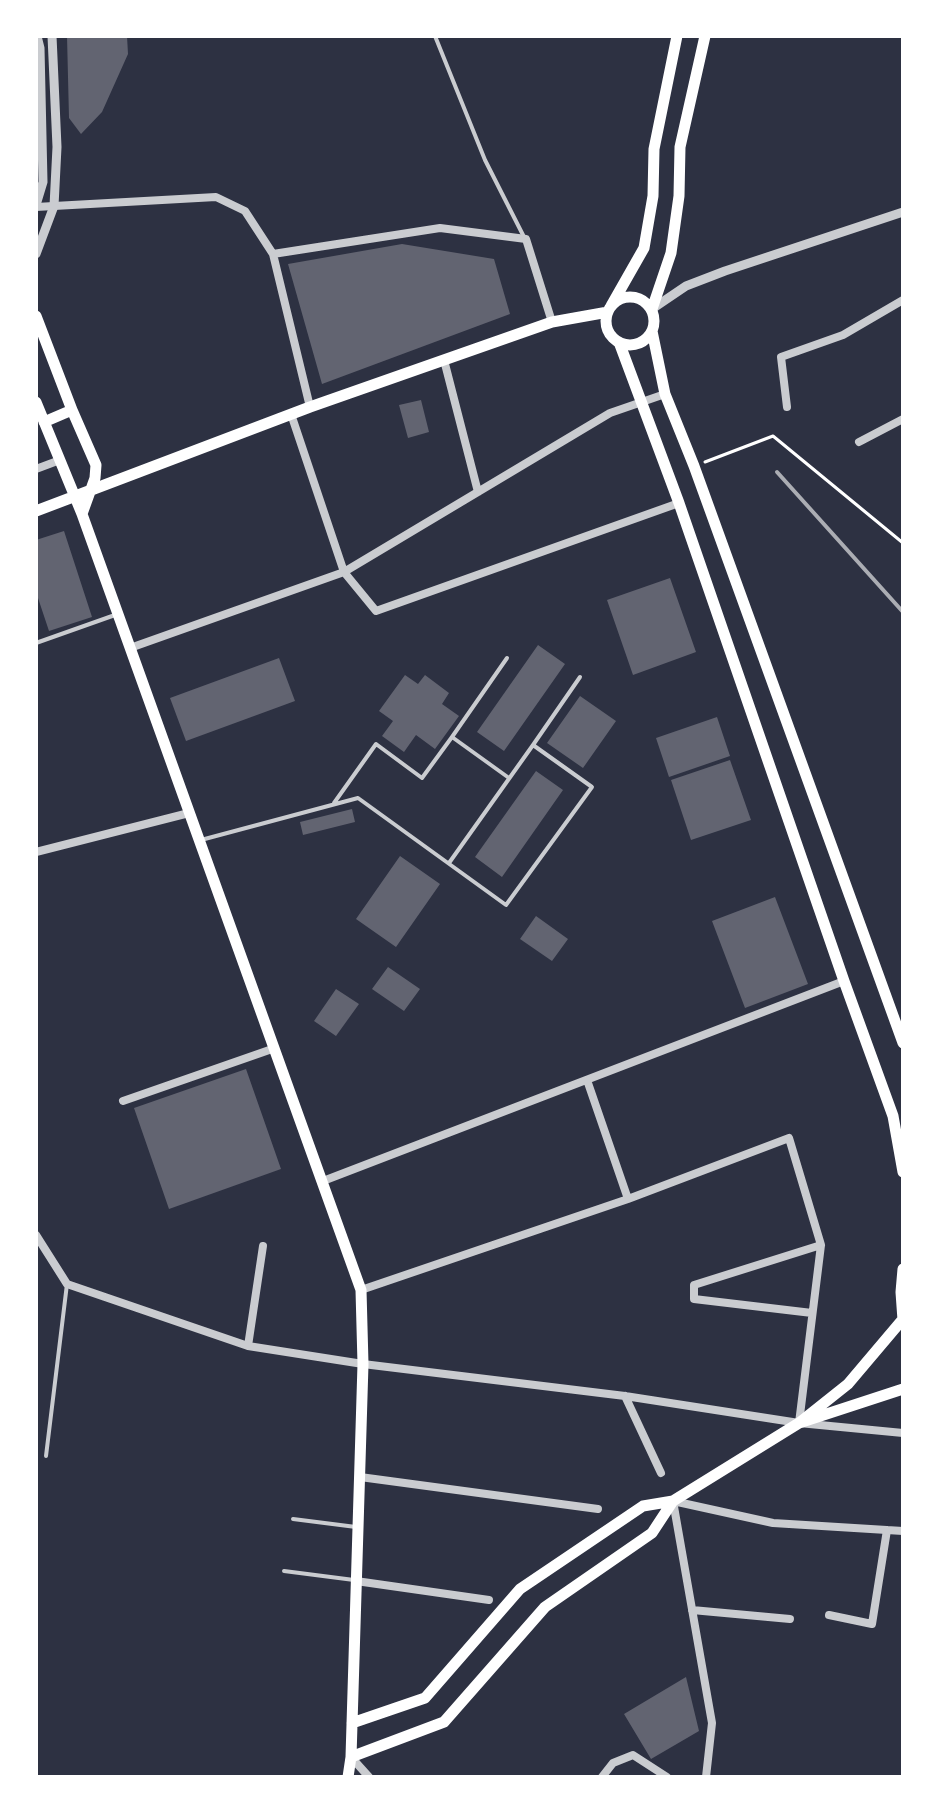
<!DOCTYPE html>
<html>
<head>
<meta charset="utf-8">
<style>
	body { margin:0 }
	#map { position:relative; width:939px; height:1813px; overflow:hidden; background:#2d3142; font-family:"Roboto Condensed",sans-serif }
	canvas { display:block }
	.frame { position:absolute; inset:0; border:38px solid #fff; pointer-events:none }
</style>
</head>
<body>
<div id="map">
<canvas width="939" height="1813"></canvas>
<div class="frame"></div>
</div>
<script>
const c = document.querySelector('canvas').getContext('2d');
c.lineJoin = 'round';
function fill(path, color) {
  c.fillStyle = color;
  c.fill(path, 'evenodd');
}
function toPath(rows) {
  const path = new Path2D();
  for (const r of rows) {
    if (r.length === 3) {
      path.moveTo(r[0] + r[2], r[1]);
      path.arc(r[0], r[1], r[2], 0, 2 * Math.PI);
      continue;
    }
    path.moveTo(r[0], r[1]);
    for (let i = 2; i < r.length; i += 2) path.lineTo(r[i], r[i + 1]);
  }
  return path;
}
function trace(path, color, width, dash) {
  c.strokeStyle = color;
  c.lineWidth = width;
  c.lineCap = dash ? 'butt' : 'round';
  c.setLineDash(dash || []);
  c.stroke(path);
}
const building = toPath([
	[67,36,127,36,128,54,102,112,81,134,69,118],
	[402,244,494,259,510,314,322,384,288,264],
	[421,400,429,432,408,438,399,405],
	[64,531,92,617,49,631,36,592,36,540],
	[670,578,696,652,633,675,607,600],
	[538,645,565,664,504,751,477,732],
	[279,658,295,701,186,741,170,698],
	[405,675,418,684,425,675,449,693,442,704,459,716,435,749,416,735,404,752,382,736,393,721,379,711],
	[580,696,616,721,583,768,547,743],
	[717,717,730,756,669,777,656,738],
	[730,760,751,820,691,840,671,780],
	[536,771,563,790,502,877,475,857],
	[352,809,355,822,303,835,300,822],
	[400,856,440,884,396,947,356,919],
	[775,897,808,984,745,1008,712,921],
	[536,916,568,939,552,961,520,939],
	[388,967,420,989,404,1011,372,989],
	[336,989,359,1004,336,1036,314,1021],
	[246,1069,281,1169,169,1209,134,1108],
	[686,1677,699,1731,651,1759,624,1714]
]);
const path = toPath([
	[705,462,773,436,903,543]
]);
const service = toPath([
	[435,36,485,160,524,237],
	[36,643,115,615],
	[507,658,452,737,509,778],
	[334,803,376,744,422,778,452,737],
	[201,840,358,798,506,905,592,787,533,745,580,677],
	[449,863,533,745],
	[46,1456,67,1284],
	[293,1519,356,1527],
	[284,1571,354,1580]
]);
const minor = toPath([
	[36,207,216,197,245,211,273,254,440,228,526,239,552,322],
	[273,254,310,407],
	[444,360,478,492],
	[787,407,781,357,843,335,903,300],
	[291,414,344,572,376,611,679,503],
	[859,442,903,419],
	[36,469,60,460],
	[130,648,344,572,610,413,665,394],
	[36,852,189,813],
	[587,1080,628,1199],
	[123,1101,275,1048],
	[323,1181,844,981],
	[36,1235,67,1284,248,1346,363,1364,625,1396,799,1423,903,1433],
	[361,1290,628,1199,789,1138,821,1245,799,1423],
	[812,1313,694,1299,694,1285,821,1245],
	[248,1346,263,1246],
	[625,1396,661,1473],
	[360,1477,598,1509],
	[356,1581,489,1600],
	[692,1610,790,1619],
	[829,1615,872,1624,887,1530],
	[351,1757,369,1777],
	[602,1777,613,1763,633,1755,667,1777],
	[706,1777,712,1723,673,1501,773,1523,903,1531]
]);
const tertiary = toPath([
	[36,205,43,182,40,48,37,36],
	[36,254,54,206,57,147,52,36],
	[652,309,686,286,725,271,903,212]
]);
const secondary = toPath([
	[630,321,24],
	[611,306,644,248,653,196,654,149,677,36],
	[652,309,671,253,679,196,680,147,705,36],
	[36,316,72,410,96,465,95,478,82,514],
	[652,331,665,394,694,466,903,1043],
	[619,342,679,503,844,981,893,1116,903,1172],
	[36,402,82,514,361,1290,363,1364,351,1757,348,1777],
	[44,422,72,410],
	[36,511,310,407,552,322,608,312],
	[903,1285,901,1292,903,1320],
	[901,1292,903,1269],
	[903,1319,848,1384,799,1423,903,1389],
	[352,1723,425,1698,520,1589,643,1506,673,1501,799,1423],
	[351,1757,444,1722,545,1607,652,1533,673,1501]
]);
const rail = toPath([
	[777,472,903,612]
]);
fill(building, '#626471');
trace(path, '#fff', 3);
trace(service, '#caccd0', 4);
trace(minor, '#caccd0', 8);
trace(tertiary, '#caccd0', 9);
trace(secondary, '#fff', 11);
trace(rail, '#abadb3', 4);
</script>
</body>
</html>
